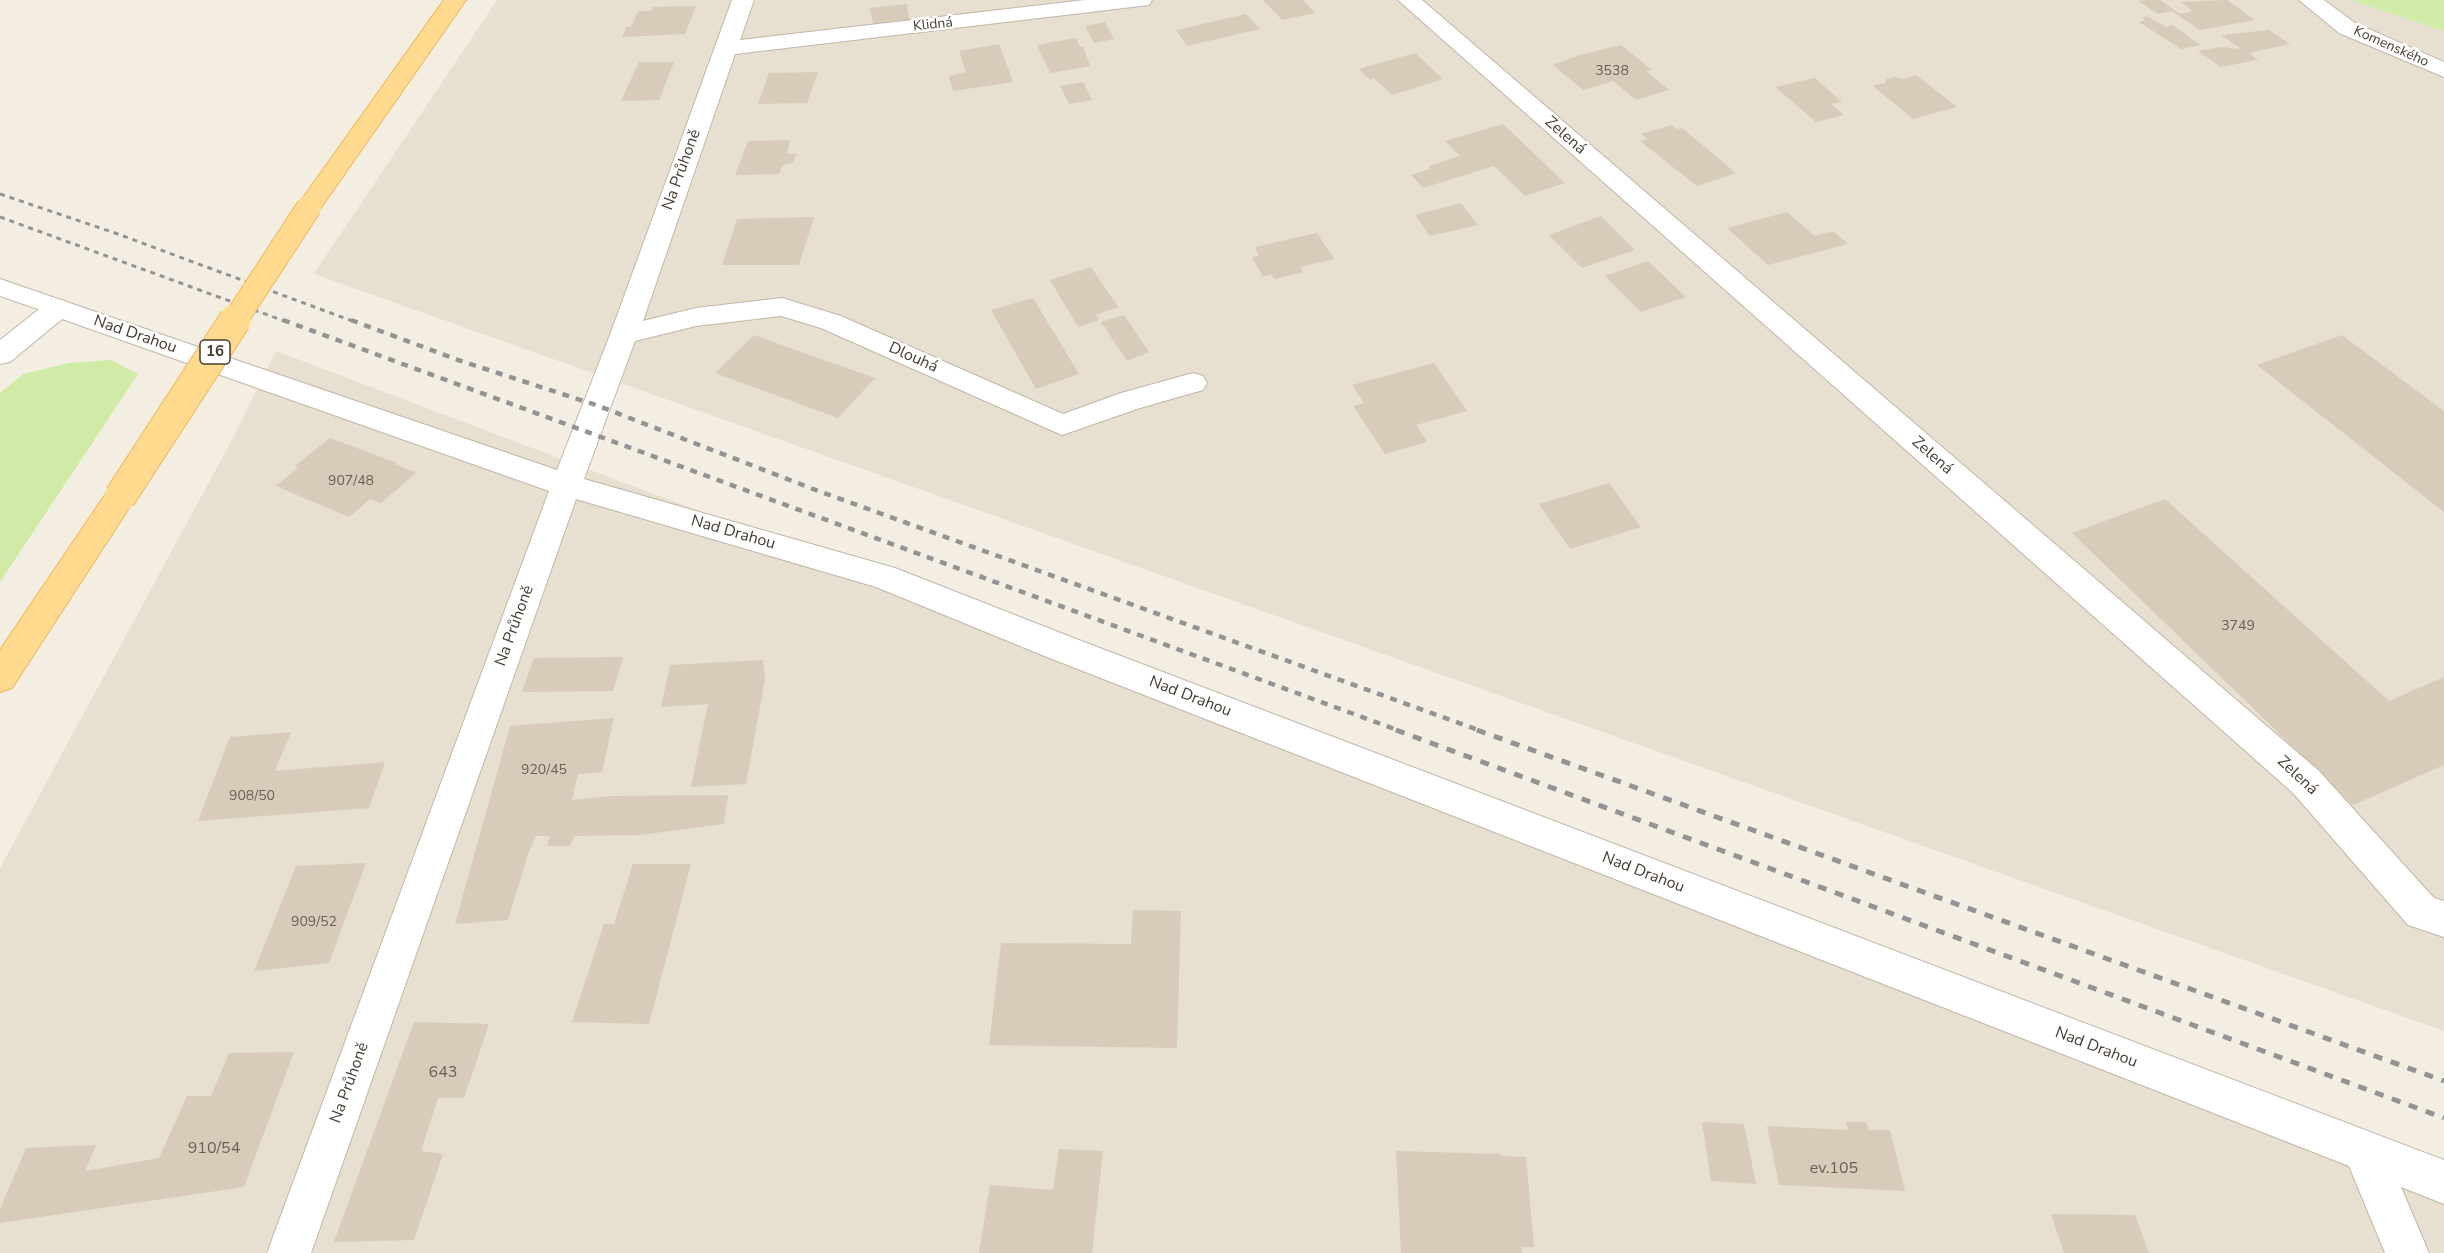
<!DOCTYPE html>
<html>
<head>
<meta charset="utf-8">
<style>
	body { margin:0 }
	canvas { display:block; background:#f3ede2 }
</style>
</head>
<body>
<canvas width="2444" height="1253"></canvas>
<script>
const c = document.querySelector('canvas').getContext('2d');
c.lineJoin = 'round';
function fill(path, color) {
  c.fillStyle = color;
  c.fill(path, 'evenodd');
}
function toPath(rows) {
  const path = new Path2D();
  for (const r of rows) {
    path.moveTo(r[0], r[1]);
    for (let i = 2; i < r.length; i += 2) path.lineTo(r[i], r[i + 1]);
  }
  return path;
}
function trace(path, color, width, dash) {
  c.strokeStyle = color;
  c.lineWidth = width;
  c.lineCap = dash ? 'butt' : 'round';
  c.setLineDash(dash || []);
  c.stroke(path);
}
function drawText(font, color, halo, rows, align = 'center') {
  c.font = font + ' "Nunito Sans",sans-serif';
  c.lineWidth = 5;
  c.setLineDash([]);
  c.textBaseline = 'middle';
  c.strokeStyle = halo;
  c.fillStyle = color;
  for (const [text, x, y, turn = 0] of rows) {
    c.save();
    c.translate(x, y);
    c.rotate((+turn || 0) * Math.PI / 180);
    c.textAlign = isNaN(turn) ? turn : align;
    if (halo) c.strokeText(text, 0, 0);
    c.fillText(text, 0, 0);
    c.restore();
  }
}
const residential = toPath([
	[497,0,2444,0,2444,1031,314,274],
	[276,351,2444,1172,2444,1253,0,1253,0,868,234,436]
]);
const green = toPath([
	[2351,0,2444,0,2444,31],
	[111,360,138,374,0,582,0,393,23,374,69,363]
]);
const building = toPath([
	[1263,0,1303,0,1315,13,1282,20],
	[2146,0,2160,0,2180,14,2193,11,2181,2,2227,0,2255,20,2200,30,2172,11,2158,14,2138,1],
	[907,4,910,25,874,29,870,8],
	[696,6,685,34,622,37,626,27,631,27,638,11,651,11,653,7],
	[1246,14,1260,29,1187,46,1176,30],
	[2146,16,2167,27,2172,25,2201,45,2181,49,2139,22,2146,20,2142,18],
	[1105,22,1114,39,1094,43,1085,26],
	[2269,30,2290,44,2249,53,2258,60,2221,67,2198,51,2220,47,2242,49,2221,35],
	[1076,38,1080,47,1083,47,1090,66,1050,73,1037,45],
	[999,44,1013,82,953,91,949,76,966,72,959,51],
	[1621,45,1652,70,1646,71,1669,90,1636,100,1613,81,1583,90,1553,65,1580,55],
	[1415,53,1443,79,1392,95,1374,78,1370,80,1359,69],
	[639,62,674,62,659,100,621,101],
	[818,72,807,103,758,104,769,73],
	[1916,75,1957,107,1913,119,1873,86,1885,83,1886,79,1895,77,1904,79],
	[1815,78,1842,102,1831,104,1844,115,1816,122,1775,87],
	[1083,82,1092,100,1069,104,1060,86],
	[1503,124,1565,183,1525,196,1494,166,1423,188,1411,175,1430,169,1429,166,1460,156,1445,141],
	[1671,125,1677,129,1682,128,1736,173,1697,186,1640,141,1647,139,1641,134],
	[790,140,787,154,797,154,793,162,782,166,779,174,735,175,748,141],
	[1461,203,1478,225,1430,236,1415,215],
	[1787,212,1815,236,1833,231,1848,244,1768,265,1727,228],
	[1601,216,1635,250,1582,268,1549,235],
	[814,217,799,265,722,265,737,219],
	[1317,233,1334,259,1300,267,1303,272,1275,279,1271,274,1263,277,1252,257,1259,256,1255,247],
	[1648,261,1686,297,1641,312,1605,276],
	[1091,267,1118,307,1096,315,1099,320,1078,327,1050,280],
	[1033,298,1079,374,1036,389,991,310],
	[1124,315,1149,352,1127,361,1101,322],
	[754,335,815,357,875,378,838,418,715,373],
	[2342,335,2444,411,2444,512,2257,365],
	[1434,363,1467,411,1416,425,1427,442,1385,454,1353,406,1364,403,1352,385],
	[330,438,397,463,395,464,416,473,381,503,370,499,349,517,276,486,298,468,295,466],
	[1609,483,1641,527,1570,549,1539,504],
	[2165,499,2389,701,2444,677,2444,765,2353,805,2072,533],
	[623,657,613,691,522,692,534,658],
	[763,660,765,679,746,784,691,787,708,704,661,707,670,665],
	[614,718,602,772,578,774,572,800,611,796,728,795,724,824,639,835,574,836,570,846,547,846,550,836,536,836,528,854,508,920,455,924,510,726],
	[291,732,275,771,385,762,369,808,198,821,230,737],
	[366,863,329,963,254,971,296,866],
	[633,864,691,864,649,1024,572,1022,604,924,614,924],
	[1133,910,1181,911,1177,1048,989,1045,1001,943,1131,944],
	[414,1022,489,1024,464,1098,438,1098,421,1151,443,1154,414,1240,334,1242],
	[294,1052,244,1187,0,1223,0,1209,26,1148,96,1145,85,1171,159,1158,187,1096,211,1096,229,1053],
	[1702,1122,1744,1124,1756,1184,1711,1181],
	[1846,1122,1866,1122,1869,1130,1890,1130,1905,1191,1779,1185,1767,1126,1848,1130],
	[1059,1149,1103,1151,1092,1253,979,1253,990,1185,1053,1190],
	[1396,1151,1500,1154,1500,1156,1526,1157,1534,1247,1521,1247,1522,1253,1401,1253],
	[2051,1214,2135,1215,2149,1253,2064,1253]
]);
const service = toPath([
	[0,279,67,302,70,308,67,314,58,316,0,296,0,279]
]);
const minor = toPath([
	[732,0,754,0,740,40,1085,0,1152,0,1149,5,1141,6,735,54,643,321,696,308,782,298,841,316,1063,414,1121,393,1193,373,1203,376,1207,383,1203,390,1140,408,1062,435,821,328,781,316,696,326,635,341,584,479,895,568,1071,637,2444,1160,2444,1204,2401,1187,2429,1253,2385,1253,2349,1166,1047,657,876,587,576,499,311,1253,267,1253,549,491,62,319,10,362,0,364,0,340,48,302,58,299,557,470,610,335,732,0],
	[1398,0,1422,0,2319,771,2434,898,2444,901,2444,937,2408,925,2293,793,1398,0],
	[2299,0,2324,0,2355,23,2444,62,2444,77,2339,33,2299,0]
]);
const primary = toPath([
	[444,0,466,0,318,212,309,215,300,212,296,207,300,202,444,0],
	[120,486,131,489,135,497,131,505,12,688,0,692,0,650,109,489,120,486]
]);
const railFar2 = toPath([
	[0,194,115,233,355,322],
	[0,217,287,322]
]);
const railFar1 = toPath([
	[283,320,1400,731],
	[351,320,458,360,596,405,813,489,1481,731]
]);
const rail = toPath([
	[1396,730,2444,1118],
	[1477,730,2444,1081]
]);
const primaryBridgeFar1 = toPath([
	[234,322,309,207]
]);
const primaryBridge = toPath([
	[120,497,235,320]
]);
const farStreetnames = [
	["Klidná",933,25,-6],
	["Komenského",2391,47,24]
];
const numberNames = [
	["3538",1612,72],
	["907/48",351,482],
	["3749",2238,627],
	["920/45",544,771],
	["908/50",252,797],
	["909/52",314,923]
];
const shields = [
	[215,352,30]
];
const shieldNames = [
	["16",215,352]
];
const streetNames = [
	["Zelená",1565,136,41],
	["Na Průhoně",682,170,-70],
	["Nad Drahou",135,335,19],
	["Dlouhá",913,358,24],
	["Zelená",1932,456,41],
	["Nad Drahou",733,533,16],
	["Na Průhoně",515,626,-70],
	["Nad Drahou",1190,697,21],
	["Zelená",2297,776,43],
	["Nad Drahou",1643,873,21],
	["Nad Drahou",2096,1048,21],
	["Na Průhoně",350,1083,-70]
];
const nearNumbernames = [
	["643",443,1073],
	["910/54",214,1149],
	["ev.105",1834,1169]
];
fill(residential, '#e7dfd0');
fill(green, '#cfeba7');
fill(building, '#d8cbba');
trace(service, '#c1b7a7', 2);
trace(minor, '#c1b7a7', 2);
trace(primary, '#ecb857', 2);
fill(service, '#fff');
fill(minor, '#fff');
fill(primary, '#ffda8f');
trace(railFar2, '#939393', 3, [5, 5]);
trace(railFar1, '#939393', 4.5, [7, 7]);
trace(rail, '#939393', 5, [9, 9]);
trace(primaryBridgeFar1, '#ecb857', 26, []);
trace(primaryBridge, '#ecb857', 33, []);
trace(primaryBridgeFar1, '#ffda8f', 24);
trace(primaryBridge, '#ffda8f', 31);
drawText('14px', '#443c32', '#fff', farStreetnames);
drawText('14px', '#696054', null, numberNames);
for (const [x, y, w] of shields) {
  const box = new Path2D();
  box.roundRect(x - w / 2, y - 12, w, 24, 4.5);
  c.fillStyle = '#fff';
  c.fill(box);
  trace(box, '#443c32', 1.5);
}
drawText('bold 15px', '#443c32', null, shieldNames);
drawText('16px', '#443c32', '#fff', streetNames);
drawText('16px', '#696054', null, nearNumbernames);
</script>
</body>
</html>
